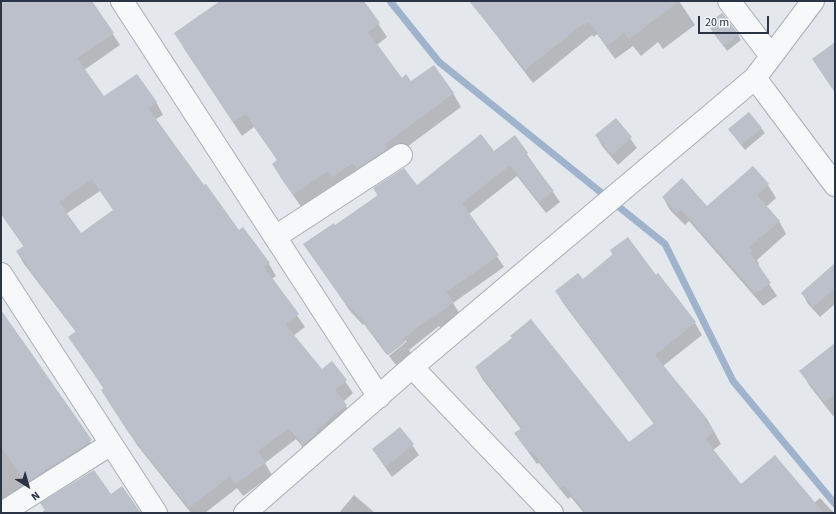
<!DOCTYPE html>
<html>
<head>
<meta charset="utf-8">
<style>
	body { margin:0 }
	#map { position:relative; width:836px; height:514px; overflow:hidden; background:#e4e7ec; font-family:"Source Sans 3",sans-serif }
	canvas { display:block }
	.frame { position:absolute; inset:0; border:2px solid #2b3445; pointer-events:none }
	.north { position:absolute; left:8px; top:466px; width:40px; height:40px; -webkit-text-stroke:3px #f4f6f9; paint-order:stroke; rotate:143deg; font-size:11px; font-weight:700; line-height:16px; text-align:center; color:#2b3445 }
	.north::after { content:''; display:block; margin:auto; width:14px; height:18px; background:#2b3445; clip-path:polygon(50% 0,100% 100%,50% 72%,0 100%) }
	.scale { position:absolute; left:698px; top:16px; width:71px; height:18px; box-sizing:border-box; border:2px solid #2b3445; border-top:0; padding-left:5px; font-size:12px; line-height:14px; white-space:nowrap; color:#2b3445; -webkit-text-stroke:3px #f4f6f9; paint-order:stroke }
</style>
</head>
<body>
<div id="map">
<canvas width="836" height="514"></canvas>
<div class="frame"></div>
<div class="north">N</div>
<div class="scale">20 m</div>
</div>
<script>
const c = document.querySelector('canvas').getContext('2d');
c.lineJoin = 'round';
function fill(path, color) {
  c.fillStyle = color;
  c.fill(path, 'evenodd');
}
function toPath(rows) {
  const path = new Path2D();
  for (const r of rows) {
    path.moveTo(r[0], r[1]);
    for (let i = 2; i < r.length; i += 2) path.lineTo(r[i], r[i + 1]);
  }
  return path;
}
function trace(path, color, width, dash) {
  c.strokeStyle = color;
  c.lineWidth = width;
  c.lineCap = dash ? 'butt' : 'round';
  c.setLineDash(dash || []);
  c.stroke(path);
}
const shadow = toPath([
	[1,1,91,1,120,45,84,70,104,97,156,102,163,115,156,119,204,187,239,231,243,228,269,264,276,276,272,279,305,327,293,336,322,370,332,362,353,393,343,402,353,417,310,456,296,439,265,463,272,475,243,496,237,488,205,513,191,513,137,445,109,402,102,390,104,389,69,337,76,332,24,264,17,252,24,247,1,214],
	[100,191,114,211,81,234,66,214],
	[222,1,363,1,387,37,377,45,401,79,453,93,461,107,392,158,341,190,337,184,302,208,281,178,273,164,278,161,254,127,242,136,183,47],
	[470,1,679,1,695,25,663,49,658,42,641,56,633,46,615,59,597,34,594,37,592,35,533,83],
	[711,29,738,35,741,40,727,51],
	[835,43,835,93,813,59],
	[749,113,765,133,745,150,729,129],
	[616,119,637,148,618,165,602,146,596,135],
	[515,137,560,202,546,213,517,176,469,214,504,267,453,303,460,314,441,329,439,326,409,350,411,353,396,365,389,356,406,342,406,340,387,355,364,324,363,325,350,311,305,245,335,227,378,196,374,189,417,186,494,153],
	[753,167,768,185,776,198,766,207,779,221,786,234,757,260,759,264,757,266,777,296,763,306,689,221,685,225,670,210,663,197,707,207],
	[611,251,656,276,658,275,695,323,702,335,663,366,707,419,721,444,713,450,741,486,814,503,820,498,834,513,584,513,571,497,568,499,539,463,537,464,515,434,521,429,483,380,476,368,629,443,654,424,563,303,556,291,582,280,613,255],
	[835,266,835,304,820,317,808,304,802,293],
	[1,311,32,354,98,454,1,507],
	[835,345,835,414,833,416,809,385,801,371],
	[400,428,419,455,392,477,373,450],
	[354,495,375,513,339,513],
	[111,496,140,513,41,513,45,510]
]);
const stream = toPath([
	[390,1,439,62,665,244,733,381,835,504]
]);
const building = toPath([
	[1,1,92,1,114,33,77,58,104,96,137,74,157,102,148,108,204,185,206,184,239,230,243,227,270,263,264,267,299,314,285,324,322,369,332,361,347,380,335,390,347,405,316,430,318,432,303,445,289,428,258,451,266,463,235,484,230,476,189,508,128,432,101,390,104,388,68,337,76,331,16,251,24,246,1,214],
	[92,179,113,210,81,233,59,202],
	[220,1,364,1,380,23,368,32,402,78,406,74,411,81,434,65,454,93,385,144,388,148,357,169,353,163,332,177,328,171,293,195,272,164,277,160,246,114,233,122,174,33],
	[469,1,679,1,629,39,624,33,607,46,589,22,585,25,584,23,525,70],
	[722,13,739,35,723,46,707,24],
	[835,42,835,92,812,59],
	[749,112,762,128,741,145,728,129],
	[616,118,632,137,612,155,595,135],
	[481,134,494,151,515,135,528,153,526,155,554,191,539,202,510,165,462,203,499,255,446,292,454,302,433,318,432,316,403,339,405,342,389,355,357,314,356,314,342,299,303,244,334,223,335,225,378,195,373,188,404,168,417,185],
	[753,166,769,184,757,195,780,221,749,247,752,251,750,253,771,283,755,293,681,209,677,213,662,197,682,178,707,206],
	[628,237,656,275,658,273,696,322,655,355,707,419,705,420,714,431,705,439,741,484,775,455,824,513,586,513,564,485,560,488,532,451,529,453,514,433,522,428,475,367,512,338,510,336,531,319,629,442,654,423,555,291,578,273,583,279,613,254,610,250],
	[835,263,835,288,813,307,801,293],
	[1,310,92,440,26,483,1,447],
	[835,343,835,394,824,402,799,371],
	[400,427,414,444,386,467,372,449],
	[94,470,111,494,122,486,141,513,47,513,40,503]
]);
const minor = toPath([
	[122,1,379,397],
	[729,1,771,56],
	[755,78,835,185],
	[275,237,401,155],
	[1,274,156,513],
	[2,513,111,444],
	[245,513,412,367],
	[552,513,412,367,755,78,813,1]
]);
fill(shadow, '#0003');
trace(stream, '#9fb4cc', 7);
fill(building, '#bbc0ca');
trace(minor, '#a9aeb7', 24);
trace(minor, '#f7f8fa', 22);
</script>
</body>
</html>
